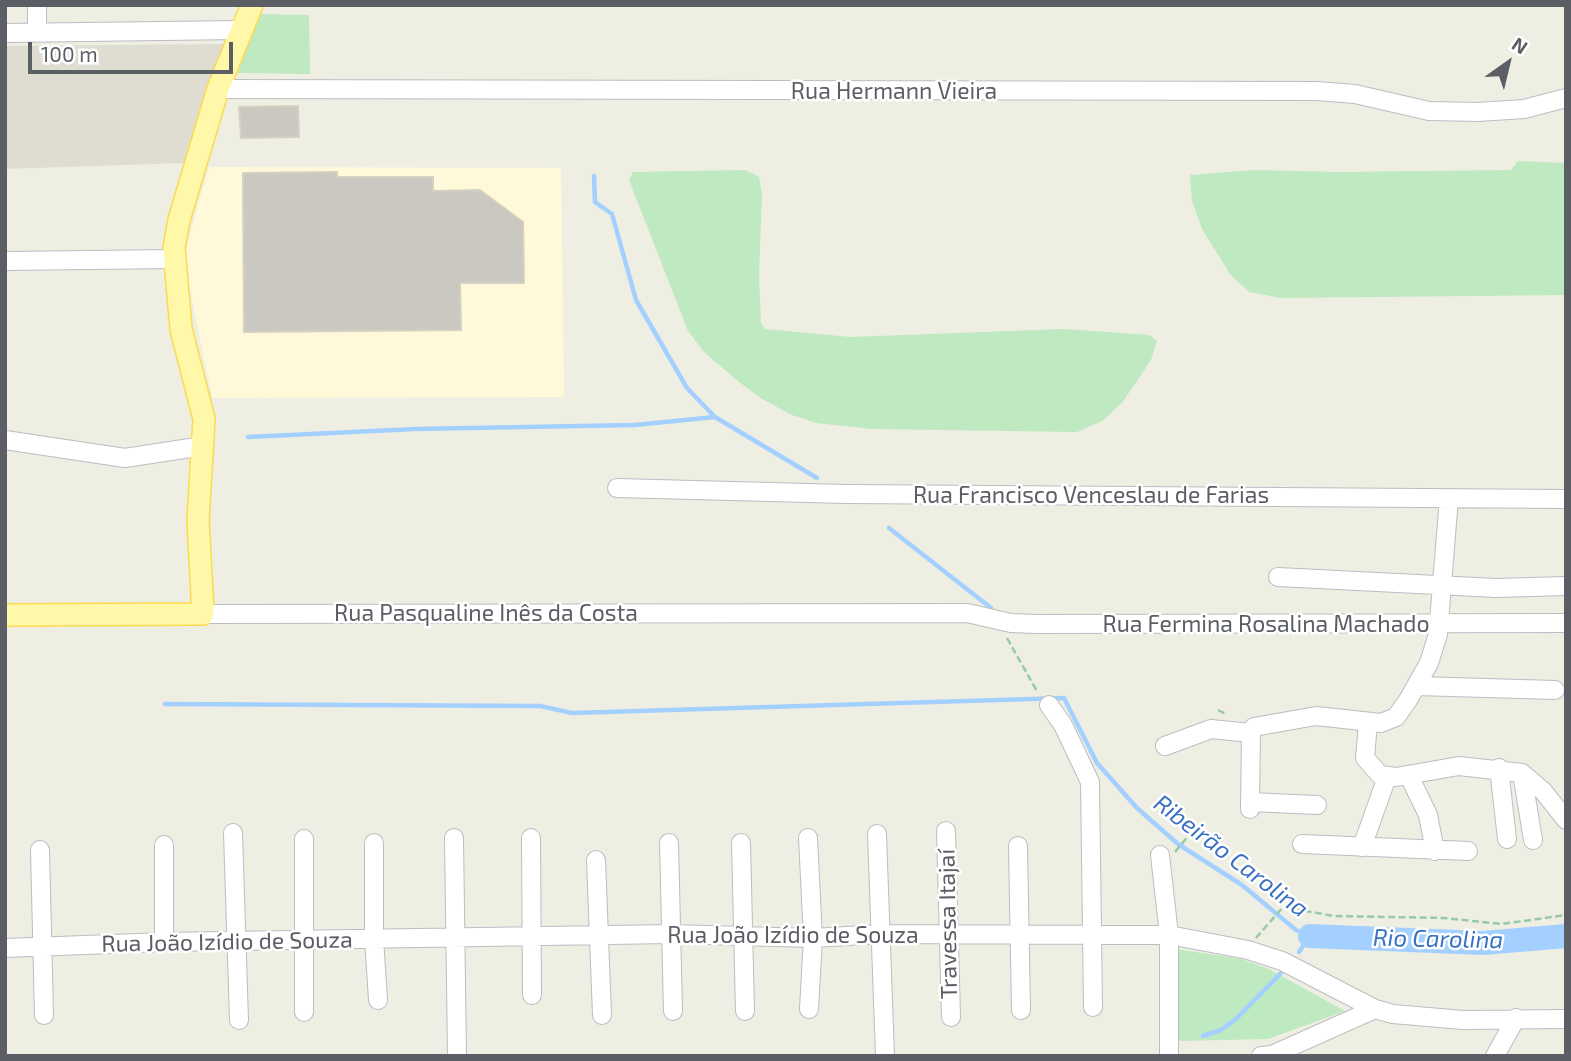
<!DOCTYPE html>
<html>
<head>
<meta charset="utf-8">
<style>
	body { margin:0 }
	#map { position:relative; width:1571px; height:1061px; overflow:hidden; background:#efeee3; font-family:"Exo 2",sans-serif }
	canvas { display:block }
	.frame { position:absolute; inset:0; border:7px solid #5b5f65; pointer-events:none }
	.north { position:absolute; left:1473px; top:28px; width:70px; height:70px; -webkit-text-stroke:5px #fff; paint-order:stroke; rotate:34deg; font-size:19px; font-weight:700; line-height:28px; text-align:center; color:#5b5f65 }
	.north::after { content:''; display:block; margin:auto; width:24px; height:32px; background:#5b5f65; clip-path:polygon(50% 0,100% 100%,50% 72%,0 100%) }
	.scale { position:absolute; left:28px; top:42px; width:205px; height:32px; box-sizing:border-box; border:4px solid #5b5f65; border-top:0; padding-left:9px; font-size:21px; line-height:24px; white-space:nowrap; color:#5b5f65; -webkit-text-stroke:5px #fff; paint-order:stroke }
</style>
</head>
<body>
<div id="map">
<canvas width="1571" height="1061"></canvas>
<div class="frame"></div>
<div class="north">N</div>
<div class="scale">100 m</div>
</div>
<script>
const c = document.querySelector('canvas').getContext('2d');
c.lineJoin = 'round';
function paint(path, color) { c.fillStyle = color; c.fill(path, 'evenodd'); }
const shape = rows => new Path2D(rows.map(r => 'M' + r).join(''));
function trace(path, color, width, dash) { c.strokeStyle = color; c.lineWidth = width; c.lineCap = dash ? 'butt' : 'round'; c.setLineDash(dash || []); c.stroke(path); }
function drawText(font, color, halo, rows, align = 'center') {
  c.font = font + ' "Exo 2",sans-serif'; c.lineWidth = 5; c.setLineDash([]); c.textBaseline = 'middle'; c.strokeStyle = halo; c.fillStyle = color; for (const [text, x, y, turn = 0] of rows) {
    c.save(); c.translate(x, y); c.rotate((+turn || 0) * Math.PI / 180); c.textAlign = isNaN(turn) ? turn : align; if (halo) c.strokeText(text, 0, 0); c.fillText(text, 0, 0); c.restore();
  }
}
paint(shape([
	[209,167,561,168,564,397,212,398,187,274,186,248]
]), '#fff9d9');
paint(shape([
	[227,44,184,163,5,169,5,46]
]), '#dfddd2');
paint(shape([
	[258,14,309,15,310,74,238,73],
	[1518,161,1566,163,1566,295,1281,298,1249,292,1230,274,1202,229,1192,201,1190,175,1254,170,1340,172,1511,170],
	[745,170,759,177,762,194,759,274,761,323,765,329,850,337,1064,329,1149,335,1157,341,1151,360,1122,403,1102,421,1077,432,872,429,816,423,792,415,760,398,738,381,704,352,688,331,629,180,633,172],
	[1176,949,1241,959,1269,969,1345,1011,1268,1039,1178,1041]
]), '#bee9c1');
trace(shape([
	[594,176,595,202,612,214,636,300,687,388,715,417,817,478],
	[248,437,415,429,635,425,715,417],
	[889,528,991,608],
	[165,704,540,706,572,713,1064,698,1097,763,1137,808,1178,844,1242,885,1296,930,1310,936,1299,952],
	[1203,1036,1221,1030,1237,1018,1281,973]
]), '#a4d0ff', 4.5);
trace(shape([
	[1310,936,1483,943,1566,936]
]), '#a4d0ff', 24);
const building = shape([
	[298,106,299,137,241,138,239,107,298,106],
	[337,172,337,177,433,177,433,191,480,190,523,222,524,283,460,283,461,330,244,332,243,173,337,172]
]);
paint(building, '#cac8c0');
trace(building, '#d5d0c1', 2);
const minor = shape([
	[37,5,37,33],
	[5,33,240,30],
	[218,89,1317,91,1355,94,1429,111,1478,112,1524,109,1566,98],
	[5,261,174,259],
	[5,440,125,458,203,446],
	[617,488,847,494,1566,499],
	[1278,577,1496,588,1566,586],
	[203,614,967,613,1011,623,1036,624,1566,623],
	[1417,686,1555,690],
	[1049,705,1063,725,1090,782,1093,1007],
	[1368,723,1365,758,1380,775,1396,777,1459,766,1522,773,1543,791,1566,820],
	[1165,746,1211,729,1251,733],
	[1499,768,1507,839],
	[1522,773,1533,840],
	[1409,776,1428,815,1435,851],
	[1250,802,1317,805],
	[1250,809,1251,733,1254,727,1316,716,1381,723,1396,717,1408,700,1429,663,1438,634,1449,498],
	[946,831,951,1017],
	[233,833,239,1020],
	[877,834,885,1056],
	[454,838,457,1056],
	[531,838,532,995],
	[808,838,813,938,809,1009],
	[304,839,304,1012],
	[374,843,374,938,378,1000],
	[669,843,673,1011],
	[741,843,745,1011],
	[1302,844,1468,851],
	[1018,846,1021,1010],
	[1362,847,1387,777],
	[40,850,44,1015],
	[1160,855,1169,935,1169,1056],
	[596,860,602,1015],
	[164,942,164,845],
	[5,948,164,942,671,934,813,938,881,934,1169,935,1248,950,1282,961,1375,1009,1393,1014,1463,1020,1566,1019],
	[1261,1056,1272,1055,1375,1009],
	[1495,1056,1516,1018]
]);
const major = shape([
	[5,615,203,614,198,520,204,419,181,329,174,248,179,220,218,89,252,5]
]);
trace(minor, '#bbbdc3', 20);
trace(major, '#fcda50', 24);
trace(shape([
	[1007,638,1038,693],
	[1218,710,1226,714],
	[1175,852,1190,834],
	[1256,938,1283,907,1334,916,1444,918,1502,924,1566,915]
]), '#96caa9', 2.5, [7, 3.5]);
trace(minor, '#fff', 18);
trace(major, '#fff8a9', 21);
drawText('23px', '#5b5f65', '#fff', [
	["Rua Hermann Vieira",894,91],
	["Rua Francisco Venceslau de Farias",1091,495],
	["Rua Pasqualine Inês da Costa",486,613],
	["Rua Fermina Rosalina Machado",1266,624],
	["Travessa Itajaí",948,924,-91],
	["Rua João Izídio de Souza",793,935],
	["Rua João Izídio de Souza",227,942,-1]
]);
drawText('italic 24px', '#3a72c3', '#fff', [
	["Ribeirão Carolina",1231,856,37],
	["Rio Carolina",1438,939,1]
]);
</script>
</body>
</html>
